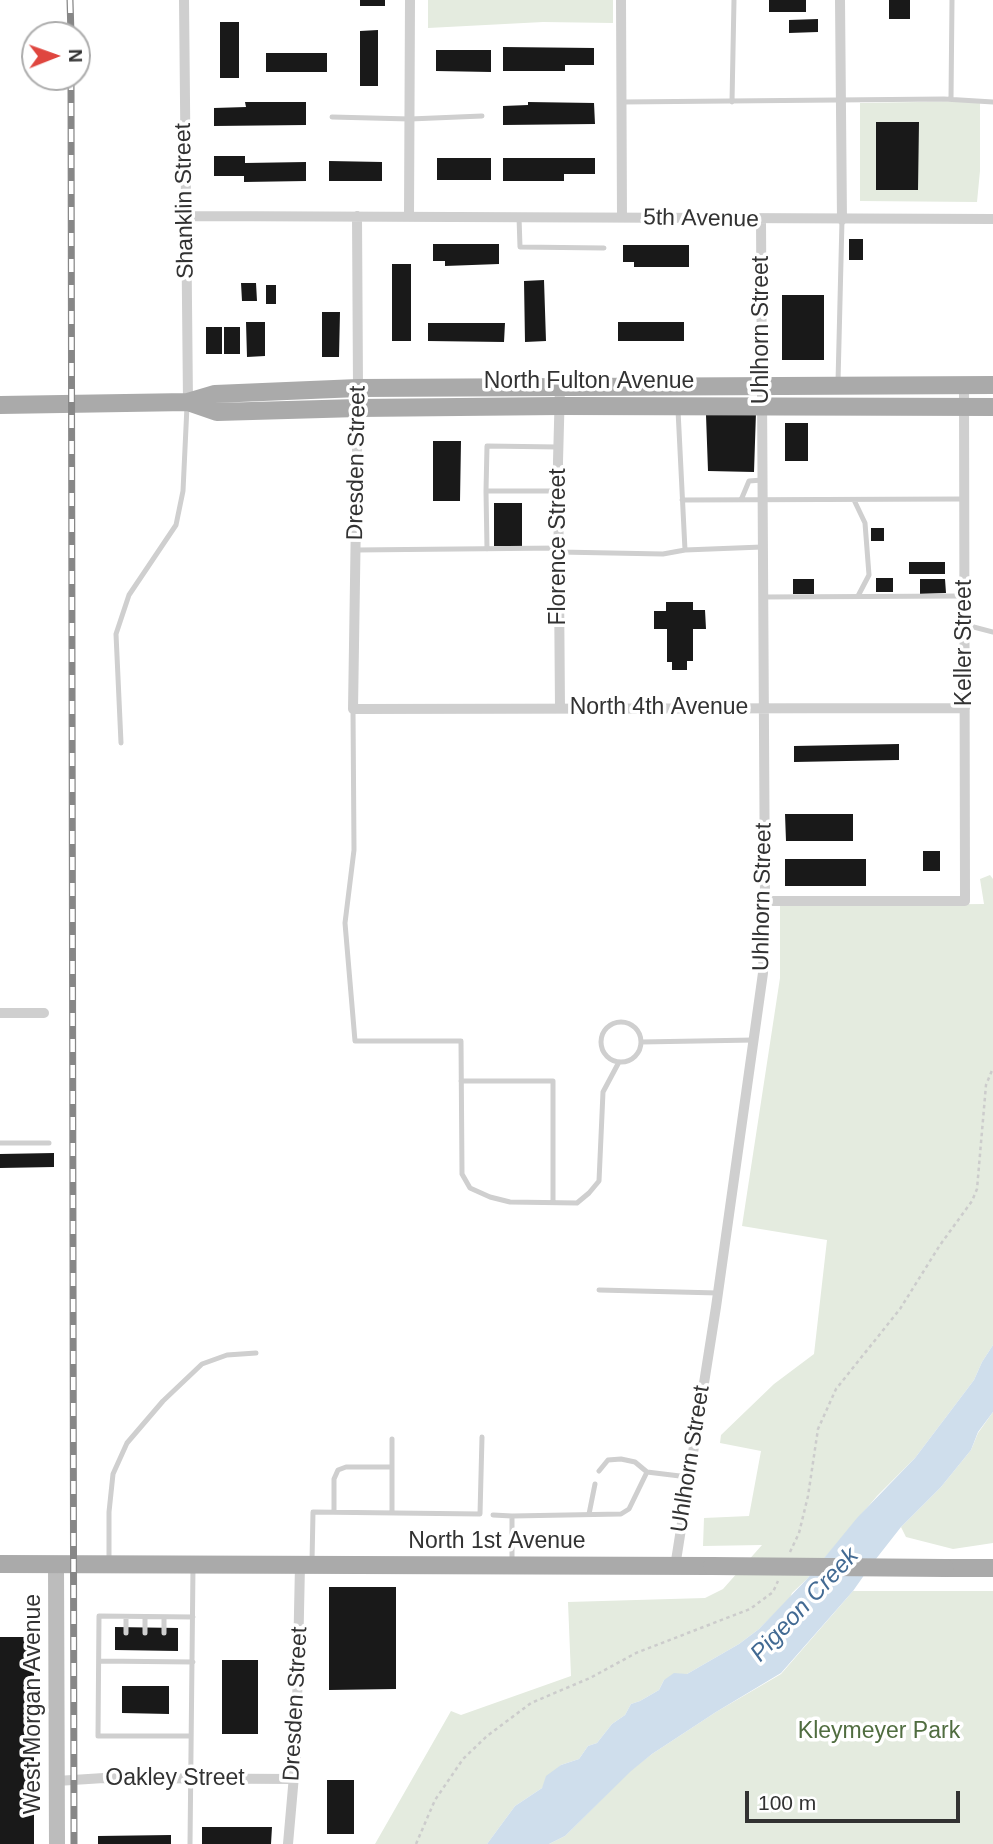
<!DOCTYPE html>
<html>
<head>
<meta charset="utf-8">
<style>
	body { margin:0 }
	#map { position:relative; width:993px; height:1844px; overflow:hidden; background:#fff; font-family:Arial,sans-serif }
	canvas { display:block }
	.north { position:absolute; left:21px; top:21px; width:70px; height:70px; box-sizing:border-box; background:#fff; border:2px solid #adadad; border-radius:50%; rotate:89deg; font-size:19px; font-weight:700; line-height:28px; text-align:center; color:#323232 }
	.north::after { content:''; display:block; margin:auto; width:24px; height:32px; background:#df463f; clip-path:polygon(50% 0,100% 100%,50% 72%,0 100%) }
	.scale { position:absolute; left:745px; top:1791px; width:215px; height:32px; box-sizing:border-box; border:4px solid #323232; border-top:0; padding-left:9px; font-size:21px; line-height:24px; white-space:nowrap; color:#323232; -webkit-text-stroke:5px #fff; paint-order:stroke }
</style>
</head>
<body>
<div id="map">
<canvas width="993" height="1844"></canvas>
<div class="north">N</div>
<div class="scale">100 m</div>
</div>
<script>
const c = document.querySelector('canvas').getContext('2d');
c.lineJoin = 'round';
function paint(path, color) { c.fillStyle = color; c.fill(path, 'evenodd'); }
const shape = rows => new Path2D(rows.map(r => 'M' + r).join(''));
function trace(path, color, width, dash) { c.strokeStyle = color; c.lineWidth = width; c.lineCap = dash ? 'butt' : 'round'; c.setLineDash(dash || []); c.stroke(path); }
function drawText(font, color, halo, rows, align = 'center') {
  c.font = font + ' Arial,sans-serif'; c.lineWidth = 7; c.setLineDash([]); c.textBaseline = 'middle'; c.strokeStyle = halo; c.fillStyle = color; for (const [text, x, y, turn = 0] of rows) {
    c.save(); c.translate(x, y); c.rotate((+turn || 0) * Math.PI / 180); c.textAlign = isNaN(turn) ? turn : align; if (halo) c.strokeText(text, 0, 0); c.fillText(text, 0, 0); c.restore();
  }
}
paint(shape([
	[428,0,613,0,613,23,543,22,428,28],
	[980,101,980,171,977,202,860,201,860,103],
	[990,875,993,879,993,1345,982,1362,974,1380,915,1458,877,1496,807,1579,792,1593,790,1598,759,1629,739,1644,687,1674,664,1680,659,1690,640,1701,631,1704,625,1715,612,1724,597,1743,588,1746,579,1759,561,1765,542,1788,515,1806,487,1844,375,1844,451,1711,461,1715,571,1676,568,1602,705,1598,723,1589,762,1545,703,1546,704,1518,749,1516,761,1451,720,1443,721,1435,774,1384,814,1354,827,1240,742,1226,780,978,780,906,984,904,980,879],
	[993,1412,993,1543,953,1549,906,1537,901,1527,941,1487,971,1450,978,1433],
	[853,1591,993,1591,993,1844,549,1844,565,1836,631,1770,652,1754,716,1712,781,1674]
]), '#e4ebdf');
paint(shape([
	[993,1345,993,1412,978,1432,971,1450,941,1487,901,1527,872,1564,853,1591,781,1673,716,1712,652,1754,631,1771,565,1836,549,1844,487,1844,515,1806,542,1788,546,1776,561,1765,579,1759,588,1746,597,1743,612,1724,625,1715,631,1704,640,1701,659,1690,664,1680,674,1673,687,1674,739,1644,759,1629,807,1579,857,1518,915,1458,974,1380,982,1362]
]), '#cfdeec');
paint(shape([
	[360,0,385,0,385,6,360,6],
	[769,0,806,0,806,12,769,12],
	[889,0,910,0,910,19,889,19],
	[818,19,818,32,789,33,789,20],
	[220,22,239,22,239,78,220,78],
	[378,30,378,86,360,86,360,31],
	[503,47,594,48,594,65,565,65,565,71,503,71],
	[436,50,491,50,491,72,436,71],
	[266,53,327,53,327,72,266,72],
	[245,102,306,102,306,125,214,126,214,108,246,107],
	[528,102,594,103,595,124,503,125,503,106,528,105],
	[876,122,919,122,918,190,876,190],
	[214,156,245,156,245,163,306,162,306,181,244,182,244,176,214,176],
	[437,158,491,158,491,180,437,180],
	[503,158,595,158,595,174,564,174,564,181,503,181],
	[329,161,382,162,382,181,329,181],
	[849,239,863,239,863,260,849,260],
	[433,244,499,244,499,264,445,266,445,261,433,261],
	[623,245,689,245,689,267,634,267,634,262,623,262],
	[392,264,411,264,411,341,392,341],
	[544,280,546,341,525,342,524,281],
	[241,283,256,283,257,301,242,301],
	[266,285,276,285,276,304,266,304],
	[782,295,824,295,824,360,782,360],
	[322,312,340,312,339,357,322,357],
	[246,322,265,322,265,356,247,357],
	[618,322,684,322,684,341,618,341],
	[428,323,505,323,504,342,428,341],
	[206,327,222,327,222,354,206,354],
	[224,327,240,327,240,354,224,354],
	[756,412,754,472,708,471,706,415],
	[785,423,808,423,808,461,785,461],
	[433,441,461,441,460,501,433,501],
	[494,503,522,503,522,546,494,546],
	[871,528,884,528,884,541,871,541],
	[909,562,945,562,945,574,909,574],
	[876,578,893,578,893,592,876,592],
	[793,579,814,579,814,594,793,594],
	[920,579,945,579,946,593,920,594],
	[666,602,693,602,693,610,705,610,706,629,693,629,693,661,687,661,687,670,672,670,672,662,667,662,667,629,654,629,654,611,666,611],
	[899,744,899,760,794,762,794,746],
	[785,814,853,814,853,841,786,841],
	[923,851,940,851,940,871,923,871],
	[785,859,866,859,866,886,785,886],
	[54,1153,54,1167,0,1168,0,1154],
	[329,1587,396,1587,396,1689,329,1690],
	[115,1627,178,1628,178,1651,115,1650],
	[0,1637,34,1637,34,1844,0,1844],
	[222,1660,258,1660,258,1734,222,1734],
	[122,1686,169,1686,169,1714,122,1713],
	[327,1780,354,1780,354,1834,327,1834],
	[202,1827,272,1827,271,1844,202,1844],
	[171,1835,171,1844,98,1844,98,1836]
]), '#191919');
trace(shape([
	[790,1552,799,1533,808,1496,818,1429,836,1389,900,1309,940,1245,972,1201,977,1189,986,1085,993,1068],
	[416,1844,435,1800,463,1759,487,1736,531,1703,590,1678,636,1653,750,1609,773,1592,778,1581]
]), '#ccc', 2.5, [3.5, 3.5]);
trace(shape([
	[951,99,952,0],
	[622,102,944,99,993,102],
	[732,102,734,0],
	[332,117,410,119,482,116],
	[519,217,520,247,604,248],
	[838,382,842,220],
	[678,410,685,550],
	[486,491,487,549],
	[558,491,486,491,487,446,558,447],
	[682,500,964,499],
	[741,500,749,481,762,480],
	[854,500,865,523,869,575,858,596],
	[356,550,559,548],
	[559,552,663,554,685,550,762,547],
	[763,597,965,596],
	[966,625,993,632],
	[353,709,354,850,345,923,355,1041,461,1041,462,1174,470,1188,490,1197,510,1202,577,1203,589,1193,599,1181,603,1092,619,1062],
	[121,743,116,634,129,595,176,525,183,491,187,406],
	'601 1042a20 20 0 1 1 40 0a20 20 0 1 1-40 0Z',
	[641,1042,754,1040],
	[461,1081,553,1081,553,1202],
	[0,1143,49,1143],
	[599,1290,718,1293],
	[392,1467,392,1439],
	[599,1471,608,1460,621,1459,635,1462,647,1472],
	[334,1512,334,1479,338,1470,346,1467,392,1467,392,1513],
	[589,1514,595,1484],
	[493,1515,512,1516],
	[109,1561,109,1512,113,1474,127,1443,163,1401,202,1364,227,1355,256,1353],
	[312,1562,313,1512,480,1514,482,1437],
	[512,1563,512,1516,621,1514,629,1509,647,1472,688,1477],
	[126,1617,126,1633],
	[164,1617,164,1633],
	[145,1633,145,1617],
	[99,1661,193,1662],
	[191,1736,98,1736,99,1616,193,1617],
	[190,1844,193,1567]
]), '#cfcfcf', 5);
trace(shape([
	[184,0,188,402],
	[621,0,622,217],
	[840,0,842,220],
	[185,216,993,219],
	[357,216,358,388,353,709,965,708],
	[409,216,410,0],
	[560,708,558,461,560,387],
	[765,901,965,901,964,385],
	[0,1013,44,1013],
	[675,1567,716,1307,763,973,765,901,761,220],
	[57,1781,104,1778,293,1779],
	[288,1844,296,1753,300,1565]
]), '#cfcfcf', 10);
trace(shape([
	[56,1564,57,1844]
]), '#bcbcbc', 16);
trace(shape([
	[188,402,217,412,358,408,560,406,993,407],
	[0,405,188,402,215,394,358,388,993,385],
	[0,1564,712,1566],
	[945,1568,993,1568]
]), '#aaa', 18);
const rail = shape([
	[70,0,71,35],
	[71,77,74,1844]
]);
trace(rail, '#878787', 7);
trace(rail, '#fff', 4.5, [13]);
trace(shape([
	[712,1566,945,1568]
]), '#aaa', 18);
drawText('23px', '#323232', '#fff', [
	["Shanklin Street",185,201,-91],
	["5th Avenue",701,219,1],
	["Uhlhorn Street",762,330,-90],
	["North Fulton Avenue",589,382],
	["Dresden Street",357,463,-89],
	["Florence Street",559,547,-90],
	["Keller Street",965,643,-90],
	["North 4th Avenue",659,708],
	["Uhlhorn Street",763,897,-89],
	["Uhlhorn Street",691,1459,-81],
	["North 1st Avenue",497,1542],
	["West Morgan Avenue",34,1704,-90],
	["Dresden Street",296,1704,-87],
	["Oakley Street",175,1779]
]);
drawText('23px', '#506d40', '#fff', [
	["Kleymeyer Park",879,1732]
]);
drawText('italic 24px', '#426a93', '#fff', [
	["Pigeon Creek",805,1605,-47]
]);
</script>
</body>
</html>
